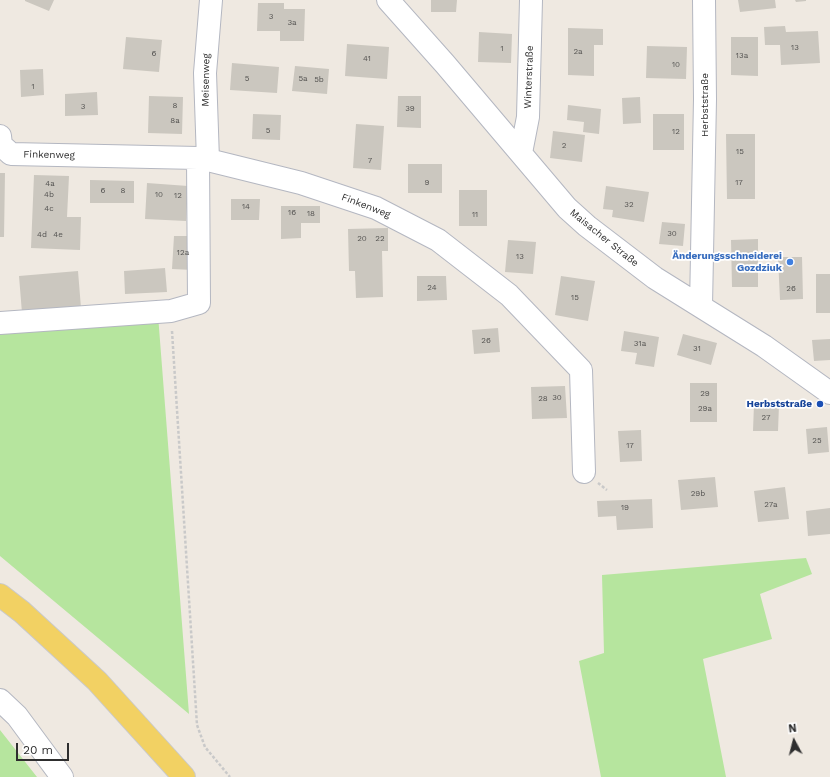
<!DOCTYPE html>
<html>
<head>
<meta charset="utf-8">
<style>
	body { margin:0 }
	#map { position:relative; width:830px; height:777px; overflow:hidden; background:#efe9e1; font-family:"Work Sans",sans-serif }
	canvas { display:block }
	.north { position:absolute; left:774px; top:721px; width:40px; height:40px; -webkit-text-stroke:3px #fff; paint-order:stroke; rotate:353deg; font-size:11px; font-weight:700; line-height:16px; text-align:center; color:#2e2e2e }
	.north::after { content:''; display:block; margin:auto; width:14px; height:18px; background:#2e2e2e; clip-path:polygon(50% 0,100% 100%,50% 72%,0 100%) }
	.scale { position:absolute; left:16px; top:743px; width:53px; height:18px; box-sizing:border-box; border:2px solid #2e2e2e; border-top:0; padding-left:5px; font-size:12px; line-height:14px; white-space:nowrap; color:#2e2e2e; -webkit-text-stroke:3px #fff; paint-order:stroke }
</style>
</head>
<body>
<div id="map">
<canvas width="830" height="777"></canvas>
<div class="north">N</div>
<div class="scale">20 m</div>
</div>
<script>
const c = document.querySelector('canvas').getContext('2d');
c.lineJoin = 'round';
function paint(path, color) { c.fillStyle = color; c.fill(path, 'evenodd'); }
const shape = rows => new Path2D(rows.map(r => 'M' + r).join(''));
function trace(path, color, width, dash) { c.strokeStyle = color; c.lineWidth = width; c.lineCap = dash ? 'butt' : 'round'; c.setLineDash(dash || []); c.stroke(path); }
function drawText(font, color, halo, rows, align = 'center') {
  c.font = font + ' "Work Sans",sans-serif'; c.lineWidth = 3.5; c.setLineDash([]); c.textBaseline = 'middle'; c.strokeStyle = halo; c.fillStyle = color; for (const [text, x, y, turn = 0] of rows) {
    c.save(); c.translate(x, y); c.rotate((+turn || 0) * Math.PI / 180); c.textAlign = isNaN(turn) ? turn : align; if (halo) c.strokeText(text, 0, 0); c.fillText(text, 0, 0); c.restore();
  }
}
paint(shape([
	[158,315,189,714,0,556,0,328],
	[806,558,812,574,760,594,772,639,703,659,726,777,601,777,579,661,604,653,602,575],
	[0,730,37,777,0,777]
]), '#b6e59e');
paint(shape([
	[25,0,54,0,49,11,25,1],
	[431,0,457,0,456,12,431,12],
	[738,0,775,0,776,8,740,12],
	[795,0,806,0,806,1,796,2],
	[258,3,284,3,284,9,305,9,304,41,280,41,280,31,257,31],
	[785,26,786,32,818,31,820,63,781,65,780,45,765,45,764,27],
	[568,28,603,29,603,45,594,45,594,76,568,75],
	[479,32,512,34,511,63,478,62],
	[126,37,162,40,159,72,123,69],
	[731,37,758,37,758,76,731,75],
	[347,44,389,47,387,79,345,76],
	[647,46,687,47,686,79,646,78],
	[232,63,279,67,277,93,230,90],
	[295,66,329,69,327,94,292,91],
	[43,69,44,95,21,97,20,70],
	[97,92,98,115,65,116,65,94],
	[149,96,183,97,182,134,148,133],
	[398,96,421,96,421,128,397,127],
	[640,97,641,123,623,124,622,98],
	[568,105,601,109,599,134,583,132,584,122,567,120],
	[253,114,281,115,280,140,252,139],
	[653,114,684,114,684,150,653,150],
	[356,124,384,126,381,170,353,168],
	[553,131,585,135,582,162,550,158],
	[726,134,755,134,755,199,727,199],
	[408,164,442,164,442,193,408,193],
	[0,173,5,173,4,237,0,237],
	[34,175,69,176,67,217,81,217,80,250,31,248],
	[90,180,134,181,134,203,90,203],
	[147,183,188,186,186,221,145,219],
	[606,186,649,192,644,222,612,217,613,210,603,209],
	[459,190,487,190,487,226,459,226],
	[231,199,260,199,259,220,231,220],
	[281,206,320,206,320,223,301,223,301,238,281,239],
	[662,222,685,224,683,246,659,244],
	[388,228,388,251,382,251,383,297,356,298,355,271,349,271,348,229],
	[174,236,194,236,193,270,172,269],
	[758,239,758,287,732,287,731,240],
	[508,240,536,242,533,274,505,272],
	[778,257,802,257,803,299,780,300],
	[165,268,167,292,125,294,124,271],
	[78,271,81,308,22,313,19,276],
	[816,274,830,274,830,313,816,313],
	[417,276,446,276,447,300,417,301],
	[561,276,595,281,588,321,555,315],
	[498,328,500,352,474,354,472,330],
	[624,331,659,337,654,367,635,364,637,353,621,351],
	[683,334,717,343,711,365,677,355],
	[830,339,830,360,814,361,812,340],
	[690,383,717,383,717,422,690,422],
	[565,386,567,418,532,419,531,387],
	[754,404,779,405,778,431,753,431],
	[827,427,829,452,808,454,806,429],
	[641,430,642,461,620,462,618,431],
	[715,477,718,507,681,510,678,480],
	[785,487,789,519,758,522,754,491],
	[652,499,653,528,617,530,616,516,598,517,597,501],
	[830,508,830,534,808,536,806,511]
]), '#cbc7bf');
const minor = shape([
	[388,0,445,64,567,208,587,226,655,278,764,346,830,393],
	[0,136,1,145,11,154,198,158,208,160,301,183,376,208,438,240,509,295,581,370,584,472],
	[521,153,528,117,531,0],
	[208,160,205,73,211,0],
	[701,306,705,99,704,0],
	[0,323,171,311,199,303,198,158],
	[0,700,17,716,62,777]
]);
const major = shape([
	[0,595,22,612,97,681,184,777]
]);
trace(minor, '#b4b7c1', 24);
trace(major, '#c9c9c9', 24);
trace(shape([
	[172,331,197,725,205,747,230,777],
	[598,483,607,490]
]), '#c9c9c9', 2.5, [3, 2]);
trace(minor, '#fff', 22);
trace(major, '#f2d163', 22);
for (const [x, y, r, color] of [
	[790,262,4,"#3f7fe0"],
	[820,404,4,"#1a4fb4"]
]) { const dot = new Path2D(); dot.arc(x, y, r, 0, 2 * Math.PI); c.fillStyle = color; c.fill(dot); trace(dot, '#fff', 1.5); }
drawText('8px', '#555452', null, [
	["3",271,17],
	["3a",292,23],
	["13",795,48],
	["1",502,49],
	["2a",578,52],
	["6",154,54],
	["13a",742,56],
	["41",367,59],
	["10",676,65],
	["5",247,79],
	["5a",303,79],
	["5b",319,80],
	["1",33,87],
	["8",175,106],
	["3",83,107],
	["39",410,109],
	["8a",175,121],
	["5",268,131],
	["12",676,132],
	["2",564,146],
	["15",740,152],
	["7",370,161],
	["9",427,183],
	["17",739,183],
	["4a",50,184],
	["6",103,191],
	["8",123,191],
	["4b",49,195],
	["10",159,195],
	["12",178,196],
	["32",629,205],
	["14",246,207],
	["4c",49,209],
	["16",292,213],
	["18",311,214],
	["11",475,215],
	["30",672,234],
	["4d",42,235],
	["4e",58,235],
	["20",362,239],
	["22",380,239],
	["12a",183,253],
	["13",520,257],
	["24",432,288],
	["26",791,289],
	["15",575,298],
	["26",486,341],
	["31a",640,344],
	["31",697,349],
	["29",705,394],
	["30",557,398],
	["28",543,399],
	["29a",705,409],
	["27",766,418],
	["25",817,441],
	["17",630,446],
	["29b",698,494],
	["27a",771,505],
	["19",625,508]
]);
drawText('10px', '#2e2e2e', '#fff', [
	["Winterstraße",529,77,-88],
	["Meisenweg",206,80,-89],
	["Herbststraße",705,105,-90],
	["Finkenweg",49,155,1],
	["Finkenweg",366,206,21],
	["Maisacher Straße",604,238,39]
]);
drawText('bold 10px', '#366cbe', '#fff', [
	["Änderungsschneiderei",782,256],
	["Gozdziuk",782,268]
], 'right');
drawText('bold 10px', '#164399', '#fff', [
	["Herbststraße",812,404]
], 'right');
</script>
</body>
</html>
